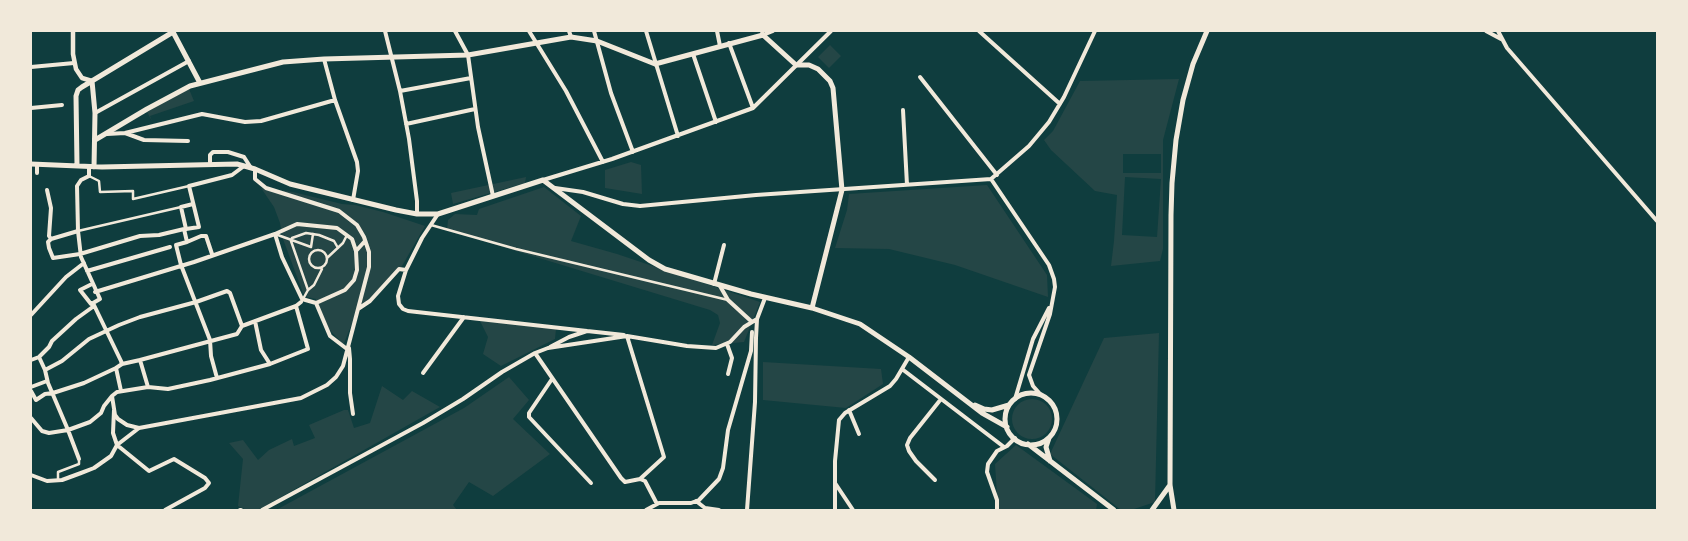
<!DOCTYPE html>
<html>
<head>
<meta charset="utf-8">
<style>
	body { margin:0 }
	#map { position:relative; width:1688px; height:541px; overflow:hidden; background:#0f3d3e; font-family:Roboto,sans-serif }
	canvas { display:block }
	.frame { position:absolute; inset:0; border:32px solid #f1e9da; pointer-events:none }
</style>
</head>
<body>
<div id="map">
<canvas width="1688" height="541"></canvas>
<div class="frame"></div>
</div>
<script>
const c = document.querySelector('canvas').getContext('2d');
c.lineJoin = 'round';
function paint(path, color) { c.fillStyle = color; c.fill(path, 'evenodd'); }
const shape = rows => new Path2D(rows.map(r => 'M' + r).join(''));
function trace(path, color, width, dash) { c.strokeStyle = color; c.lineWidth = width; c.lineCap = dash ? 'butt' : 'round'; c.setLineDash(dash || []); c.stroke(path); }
paint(shape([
	[830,45,841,56,829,68,818,57],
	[1179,79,1163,140,1163,249,1160,261,1111,266,1114,241,1117,195,1095,191,1051,150,1044,140,1053,131,1080,81],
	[1123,154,1161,154,1161,173,1123,173],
	[1125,177,1161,179,1157,237,1122,235],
	[189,89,194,101,150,116,152,121,147,112],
	[631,162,641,165,642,194,605,188,605,170],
	[526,177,525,183,453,204,451,193],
	[987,185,1047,275,1048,297,955,265,889,249,835,248,847,210,849,194],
	[544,187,581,216,571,241,617,254,760,302,744,342,712,345,720,323,718,315,710,310,447,230,448,220,455,214,477,215,479,209],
	[261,188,293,192,342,204,355,205,383,212,425,226,402,266,373,299,358,309,344,343,342,343,328,328,317,305,316,299,307,297,303,293,283,239,280,223,274,207],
	[480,321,556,329,555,339,501,366,483,354,488,337],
	[1159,333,1155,502,1131,510,1121,510,1050,454,1104,338],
	[763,362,881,369,883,384,846,408,763,400],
	[509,377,529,400,513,419,550,454,493,496,469,482,453,505,457,510,276,510,464,408],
	[382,386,403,400,412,391,440,407,258,510,246,510,238,506,243,459,229,443,243,440,258,460,269,450,292,439,294,446,315,438,309,425,344,410,348,410,354,428,370,423],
	'1012 419a20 20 0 1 1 40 0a20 20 0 1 1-40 0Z',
	[1016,445,1097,504,1096,510,998,510,995,464]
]), '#244646');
trace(shape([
	[89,176,99,181,100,192,133,191,133,199,189,186],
	[431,225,516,249,728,300],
	[78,231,181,207],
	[275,234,311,247],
	[311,247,313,234],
	'309 259a9 9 0 1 1 18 0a9 9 0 1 1-18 0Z',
	[327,258,343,243,347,235],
	[308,290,314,285,322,269],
	[303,299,308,290,291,241,292,238,306,233,319,235,334,241,338,248],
	[58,480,58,472,79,464,79,459]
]), '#f1e9da', 2.5);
trace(shape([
	[385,31,400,91,409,139,417,201,417,214],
	[455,31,468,55,478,127,493,196],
	[529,31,566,91,603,162],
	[569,31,571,37],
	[594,31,611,93,633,152],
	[646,31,678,136],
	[717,31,720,46],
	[762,31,763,35,773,31],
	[979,31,1060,104],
	[1486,31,1501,39],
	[1498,31,1507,48,1657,221],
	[729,43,753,108],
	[693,54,716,122],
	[324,59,335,100,357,162,358,171,353,200],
	[31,67,74,63],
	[920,77,997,175],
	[400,91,471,78],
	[31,108,62,105],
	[903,110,907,185],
	[95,113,189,61],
	[406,124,475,109],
	[125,133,144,140,188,141],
	[107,134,125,133,202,114,245,122,261,121,335,100],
	[210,163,210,155,213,152,228,152,244,157,251,168],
	[89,166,89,176,81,180,77,186,78,231,81,257,100,299,93,303],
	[37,173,37,165],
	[991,179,1049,265,1054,279,1055,287,1050,314,1029,375,1033,386,1041,395],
	[543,180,612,159,753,108,831,31],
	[555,188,583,192,623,204,640,206,756,195,991,179,1029,146,1049,122,1064,97,1095,31],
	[47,190,51,208,49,236,51,239,48,242,49,248,53,258,80,254,140,236,159,235,184,229,187,242,176,245,181,265,210,340,211,356,217,378],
	[193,204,181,207,186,229,199,227,189,186,232,175,244,166],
	[438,214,422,238,406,270,398,296,399,304,403,309,408,311,587,331],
	[51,239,78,231],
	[187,242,201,236,206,236,212,254],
	[356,251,352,239,337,228,297,224,275,234,282,257,302,299,316,303,345,290,354,280,357,270,356,251,365,241],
	[87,271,170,247],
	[92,284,80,290,91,304,93,303],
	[714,284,724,245],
	[720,286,728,300,752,322],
	[95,292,194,262,275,234],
	[93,303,121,361,122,364,116,368,121,391],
	[316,303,330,336,347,349],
	[358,309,370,301,399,269,406,270],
	[31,315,66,277,84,263],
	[255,321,261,350,270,364],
	[242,326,296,306,301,302],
	[627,336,664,457,640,479],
	[727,344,732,358,728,374],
	[550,347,569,337,587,331,624,335],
	[349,348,350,359,350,393,353,414],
	[535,353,621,478,625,482,640,479,645,481,657,504],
	[39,357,45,370,48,383,68,430,90,422,101,413,104,406,112,396],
	[31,360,39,357,49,347,52,341,76,319,94,306],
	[140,360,237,334,242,326],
	[902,369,1004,447],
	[45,370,62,361,89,339,119,325,140,317,196,302,227,291,230,293,242,326],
	[423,373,464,317],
	[552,379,529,413,529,417,591,483],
	[31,387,47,381],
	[148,387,168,389,210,380,270,364,308,349,296,306],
	[31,391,36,400,45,394,53,393,84,383,116,368],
	[1015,399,1033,339,1049,308],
	[114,410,113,433,117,445,139,428,127,425,118,419,115,415,112,396,117,392,148,387,140,360,122,364],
	[849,410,859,434],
	[31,418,42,431,49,433,68,430,79,459],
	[139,428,301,398,327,385,336,377,343,366,369,267,369,252,364,237,357,225,339,211,266,188,255,179,255,169],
	[31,475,47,481,62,480,81,473,94,468,111,456,117,445,149,471,174,459,205,478,209,483,205,488,165,510],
	[935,480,916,461,909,451,907,445,910,438,941,399],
	[835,483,853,510],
	[696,501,705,508,719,510],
	[240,510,241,510],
	[262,510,423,423,463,399,502,372,535,353,548,348,627,336,687,346,716,348,730,342,744,327,757,319],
	[646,510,659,503,691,503,699,500,719,479,723,468,728,430,751,351,752,332],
	[747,510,755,402,756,338,757,319,765,298],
	[835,510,835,461,839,420,845,413,890,386,896,379,909,357],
	[997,510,997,500,987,472,988,464,997,451,1007,446,1015,438]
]), '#f1e9da', 4);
trace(shape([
	[73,31,73,54,76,69,82,78,92,81]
]), '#f1e9da', 4.5);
trace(shape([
	[92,81,95,113,94,167],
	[95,140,147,109,190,86,283,62,324,59,468,55,571,37,597,41,655,64,763,35,796,65,809,65,818,69,830,81,833,88,842,190,812,308],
	[31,164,102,167,237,164,255,169,290,184,396,210,417,214,438,214,543,180,649,260,665,269,751,294,812,308,860,324,909,357,982,413,1007,427],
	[77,165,76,96,78,90,82,87,173,32,200,83],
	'1005 419a26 26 0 1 1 52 0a26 26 0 1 1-52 0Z',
	[975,405,984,409,992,410,1009,405],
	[1049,438,1046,447,1050,461],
	[1028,444,1114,510],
	[1152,510,1170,485],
	[1174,510,1170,485,1171,215,1172,183,1176,140,1183,100,1193,64,1207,31]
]), '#f1e9da', 5);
</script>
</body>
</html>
